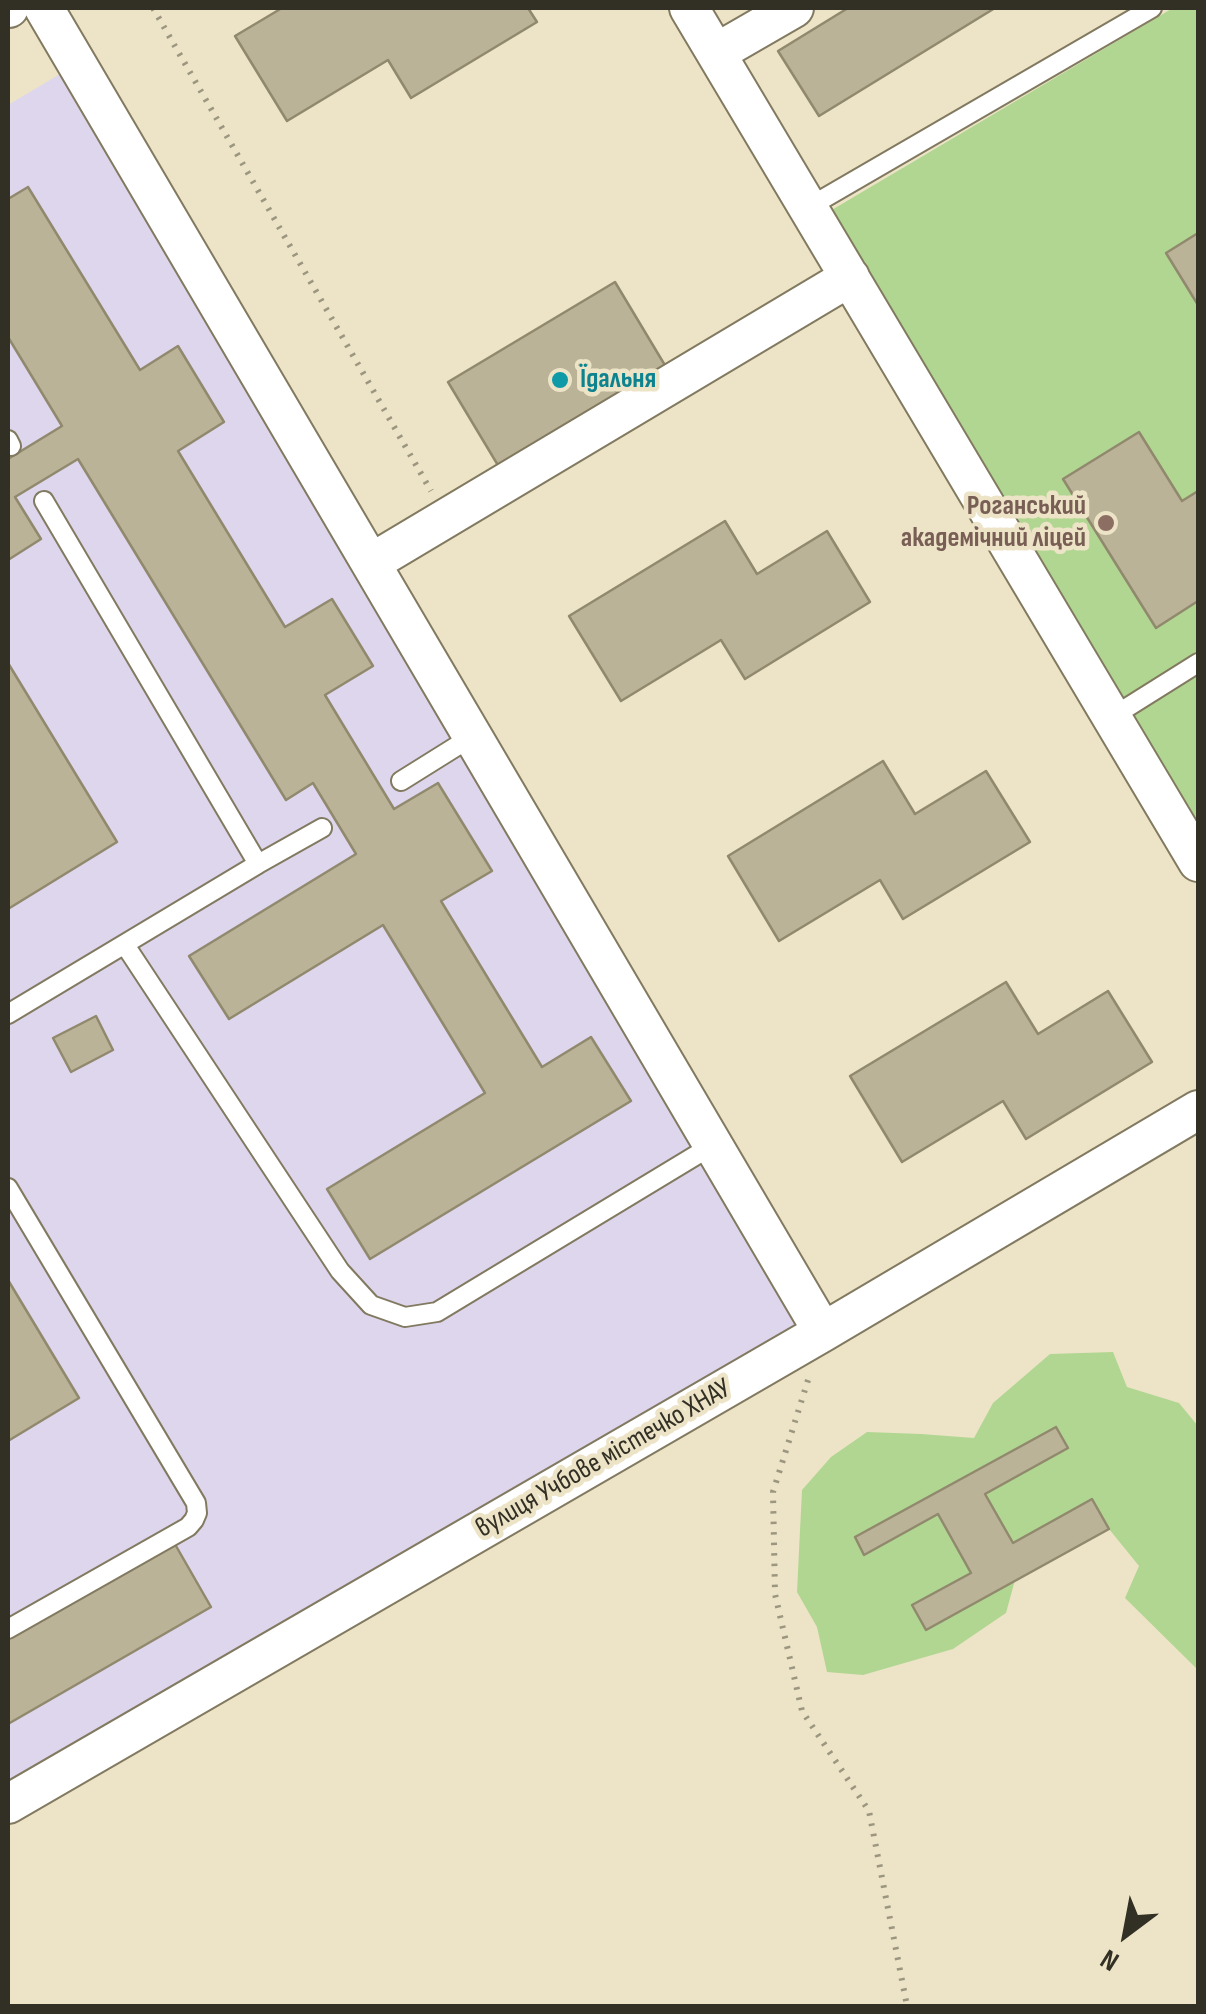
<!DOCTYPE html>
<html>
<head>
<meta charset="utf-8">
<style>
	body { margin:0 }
	#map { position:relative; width:1206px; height:2014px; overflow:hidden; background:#ede4c7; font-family:"Sofia Sans Condensed",sans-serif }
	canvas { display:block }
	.frame { position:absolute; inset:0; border:10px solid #322f24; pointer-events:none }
	.north { position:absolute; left:1076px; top:1884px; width:100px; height:100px; -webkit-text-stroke:8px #ede4c7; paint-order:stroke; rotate:212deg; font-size:28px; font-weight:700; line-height:40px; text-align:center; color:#322f24 }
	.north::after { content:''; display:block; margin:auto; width:35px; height:45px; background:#322f24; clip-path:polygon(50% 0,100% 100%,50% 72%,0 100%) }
</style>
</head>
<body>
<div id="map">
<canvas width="1206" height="2014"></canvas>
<div class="frame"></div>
<div class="north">N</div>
</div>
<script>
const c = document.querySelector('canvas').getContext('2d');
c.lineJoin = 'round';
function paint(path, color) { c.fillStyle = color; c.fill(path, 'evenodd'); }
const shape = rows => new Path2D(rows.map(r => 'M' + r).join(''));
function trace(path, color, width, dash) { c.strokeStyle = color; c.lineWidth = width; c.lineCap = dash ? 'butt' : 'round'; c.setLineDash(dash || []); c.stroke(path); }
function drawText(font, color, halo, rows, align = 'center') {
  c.font = font + ' "Sofia Sans Condensed",sans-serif'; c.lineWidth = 9; c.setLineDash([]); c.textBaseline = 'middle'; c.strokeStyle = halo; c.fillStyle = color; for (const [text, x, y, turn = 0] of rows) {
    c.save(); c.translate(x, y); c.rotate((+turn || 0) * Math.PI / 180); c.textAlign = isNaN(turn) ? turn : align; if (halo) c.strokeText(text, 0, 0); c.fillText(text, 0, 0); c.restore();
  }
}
paint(shape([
	[77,64,823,1332,8,1805,8,105]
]), '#ddd6ec');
paint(shape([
	[1173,8,1198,8,1198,835,830,211],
	[1113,1352,1127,1387,1179,1403,1198,1426,1198,1670,1125,1598,1139,1566,1109,1529,1092,1500,1013,1543,985,1494,1068,1448,1056,1427,855,1537,865,1554,938,1514,971,1573,913,1605,1015,1580,1006,1613,953,1649,863,1675,827,1672,817,1627,797,1592,802,1490,831,1457,867,1432,921,1434,974,1438,993,1403,1050,1354]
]), '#b1d692');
const building = shape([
	[282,8,528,8,537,22,411,98,388,60,287,121,235,36,282,8],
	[848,8,995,8,819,116,778,51,848,8],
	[28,187,140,370,178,346,224,422,178,451,285,627,332,599,373,666,325,695,394,809,438,783,492,871,441,901,542,1067,591,1037,631,1101,370,1259,327,1189,485,1093,383,925,229,1019,189,956,356,854,313,783,286,800,78,459,15,497,41,539,8,560,8,459,62,426,8,337,8,199,28,187],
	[1198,233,1198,305,1166,253,1198,233],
	[615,282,672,377,505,477,448,382,615,282],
	[1139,432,1182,501,1198,491,1198,601,1156,628,1063,479,1139,432],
	[725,521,757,574,827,531,870,602,745,679,721,640,621,701,569,616,725,521],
	[8,663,117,842,8,909,8,663],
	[883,761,915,814,986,771,1030,842,903,919,880,880,779,941,728,856,883,761],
	[1006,982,1038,1034,1108,991,1152,1062,1026,1139,1003,1101,902,1162,850,1076,1006,982],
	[96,1016,113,1050,71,1072,53,1038,96,1016],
	[8,1280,79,1398,8,1441,8,1280],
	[1056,1427,1068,1448,985,1494,1013,1543,1092,1499,1109,1529,926,1630,912,1605,971,1573,938,1514,864,1555,855,1537,1056,1427],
	[172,1539,211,1607,8,1724,8,1634,172,1539]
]);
paint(building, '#bbb397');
trace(building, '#91896e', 2.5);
const lane = shape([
	[809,207,1152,8],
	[8,440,11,446],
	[1112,717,1198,663],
	[401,781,473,736],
	[258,864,322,828],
	[125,945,340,1271,371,1305,405,1317,437,1312,713,1145],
	[8,1014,258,864,44,501],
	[8,1188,196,1503,197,1513,194,1520,188,1527,8,1629]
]);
const street = shape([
	[8,8,9,8],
	[44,8,823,1332],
	[689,8,1198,862],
	[716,53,794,8],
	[371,563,850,277],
	[8,1804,823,1332,1198,1110]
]);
trace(lane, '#827a60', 22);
trace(street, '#827a60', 42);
trace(shape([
	[153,8,431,491],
	[808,1380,773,1492,775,1594,802,1711,869,1811,907,2006]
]), '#9c9681', 6, [2.5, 8]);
trace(lane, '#fff', 18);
trace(street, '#fff', 38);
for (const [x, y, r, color] of [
	[560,380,10,"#0f9aa8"],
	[1106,523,10,"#8d6e63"]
]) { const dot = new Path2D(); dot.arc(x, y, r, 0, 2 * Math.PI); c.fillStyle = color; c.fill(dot); trace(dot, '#ede4c7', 4); }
drawText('bold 28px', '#0d838f', '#ede4c7', [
	["Їдальня",580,380]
], 'left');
drawText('bold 28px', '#785e54', '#ede4c7', [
	["Роганський",1086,507],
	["академічний ліцей",1086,539]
], 'right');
drawText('28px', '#322f24', '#ede4c7', [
	["вулиця Учбове містечко ХНАУ",604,1459,-30]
]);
</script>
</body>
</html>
